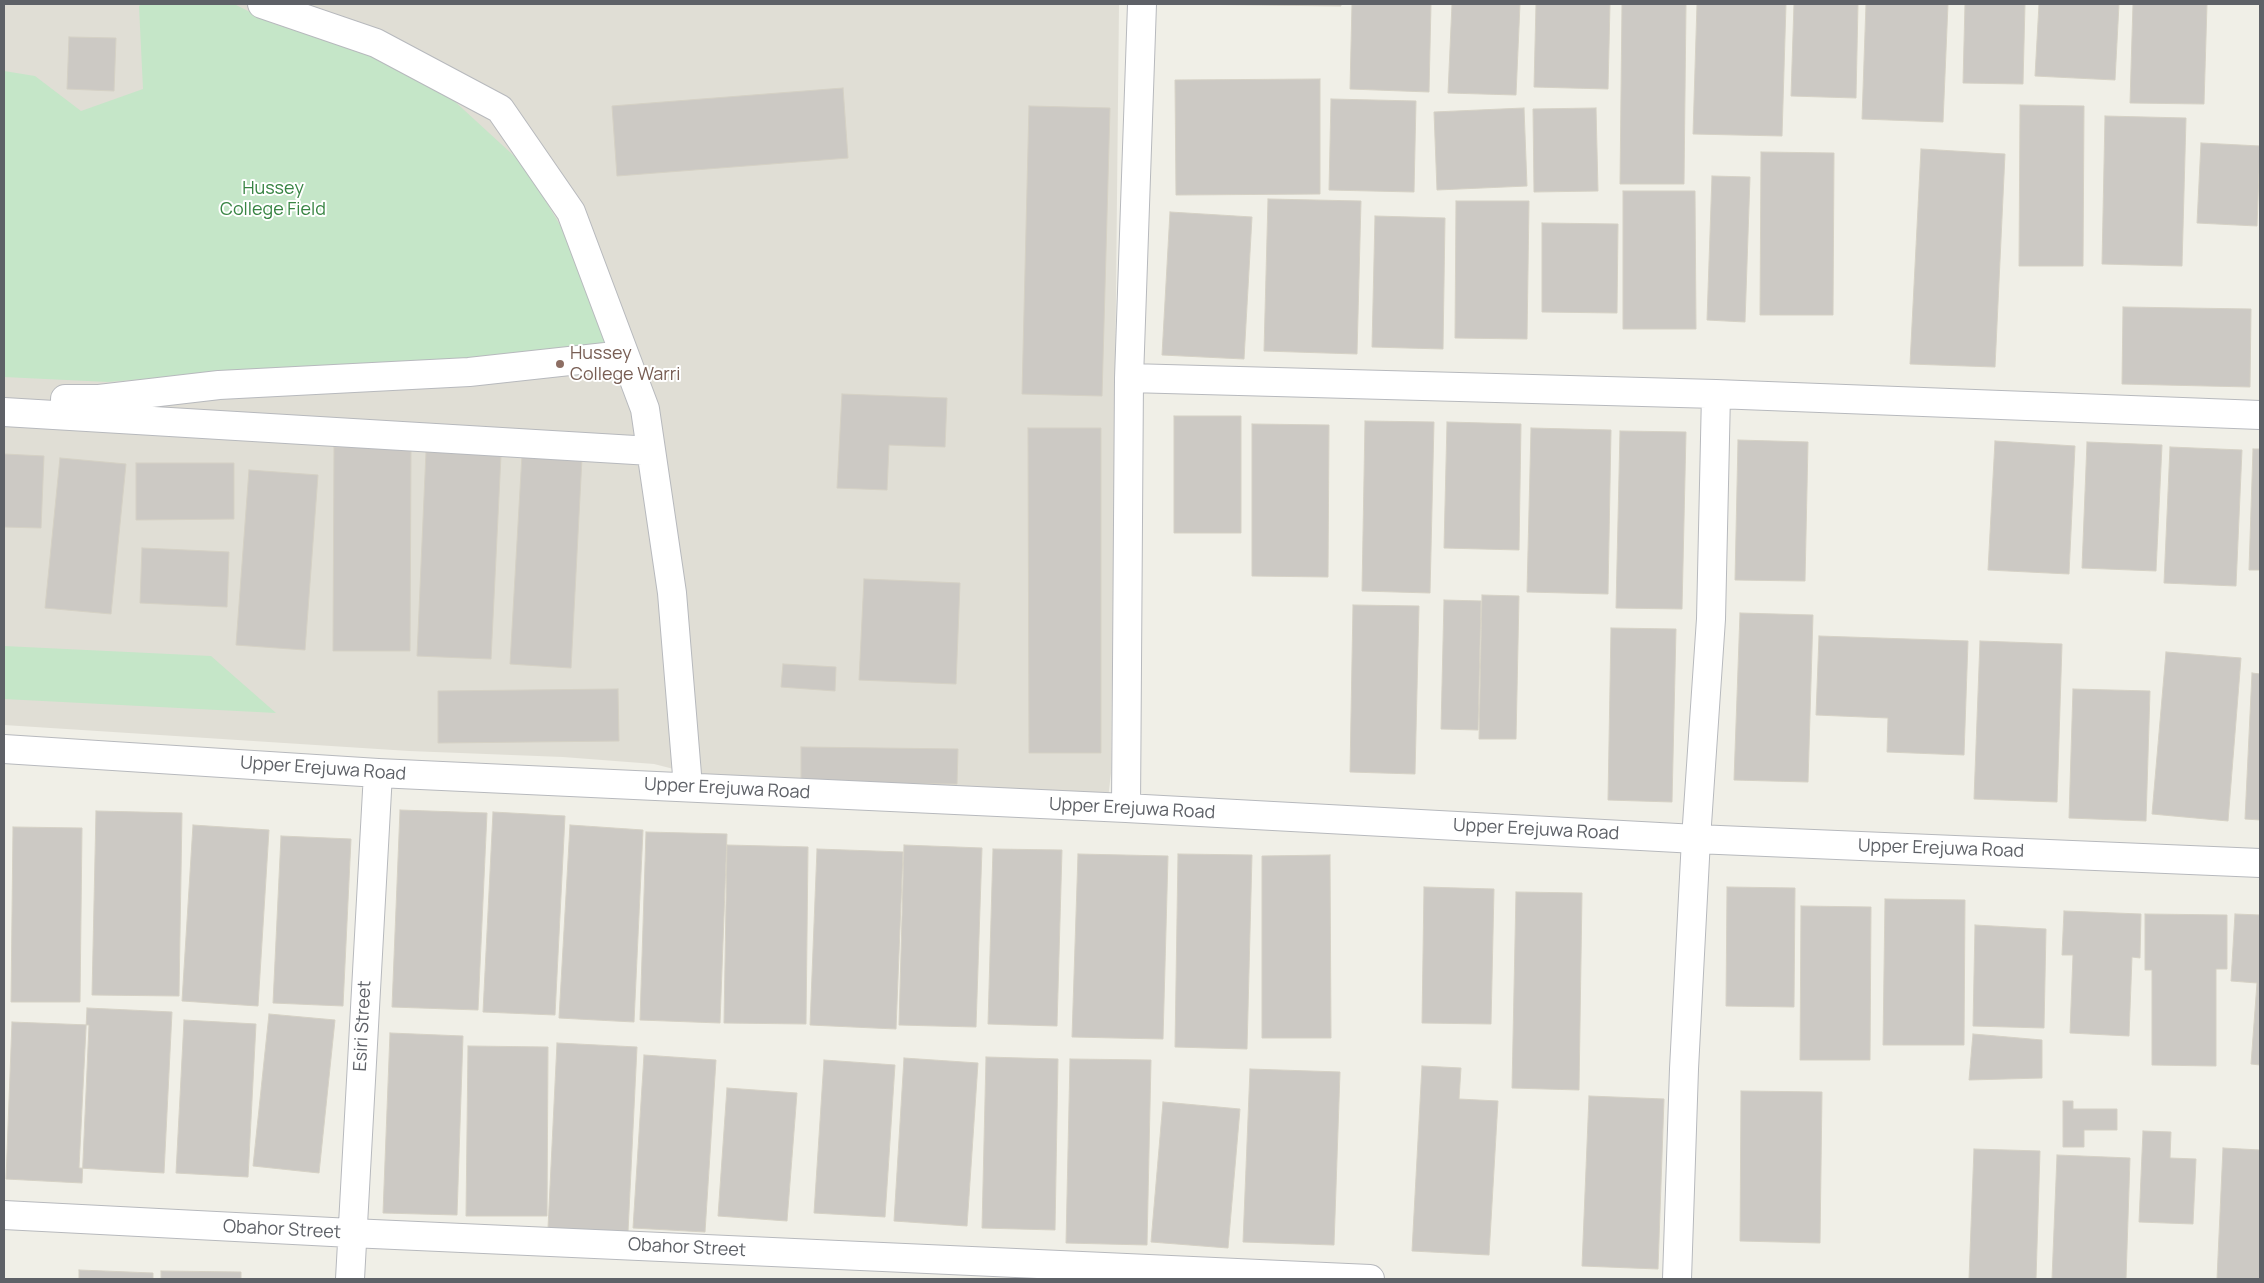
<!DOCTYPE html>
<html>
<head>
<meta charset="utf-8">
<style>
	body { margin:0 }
	#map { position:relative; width:2264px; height:1283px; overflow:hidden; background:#f0efe7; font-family:Manrope,sans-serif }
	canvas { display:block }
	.frame { position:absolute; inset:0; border:5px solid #5e6167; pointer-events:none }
</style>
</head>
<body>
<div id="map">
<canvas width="2264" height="1283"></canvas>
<div class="frame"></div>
</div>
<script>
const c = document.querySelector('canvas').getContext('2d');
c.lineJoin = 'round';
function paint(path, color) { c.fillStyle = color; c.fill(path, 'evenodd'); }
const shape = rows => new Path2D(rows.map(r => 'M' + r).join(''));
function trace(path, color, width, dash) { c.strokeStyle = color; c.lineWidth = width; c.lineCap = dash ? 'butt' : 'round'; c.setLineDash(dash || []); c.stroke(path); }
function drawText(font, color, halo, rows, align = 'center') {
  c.font = font + ' Manrope,sans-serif'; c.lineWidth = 4; c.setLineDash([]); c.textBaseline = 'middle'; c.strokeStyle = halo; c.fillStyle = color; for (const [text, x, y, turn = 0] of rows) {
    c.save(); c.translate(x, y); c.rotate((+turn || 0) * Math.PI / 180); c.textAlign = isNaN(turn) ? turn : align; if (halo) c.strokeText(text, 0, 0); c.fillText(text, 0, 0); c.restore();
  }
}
paint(shape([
	[4,4,1119,4,1111,773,1108,799,721,781,654,764,563,757,409,751,4,725]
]), '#e0ded5');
paint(shape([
	[142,4,234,4,274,24,356,47,451,98,525,166,573,247,614,350,251,370,108,382,4,377,4,71,35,76,81,111,143,89,139,6],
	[4,646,211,656,276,713,4,699]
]), '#c5e6c8');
const building = shape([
	[1177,4,1341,4,1341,6,1177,4],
	[1352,4,1431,4,1429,92,1350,89,1352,4],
	[1452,4,1520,4,1516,95,1448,93,1452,4],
	[1536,4,1610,4,1608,89,1534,87,1536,4],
	[1622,4,1686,4,1684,184,1620,184,1622,4],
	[1697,4,1786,4,1782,136,1693,134,1697,4],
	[1794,4,1858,4,1856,98,1791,96,1794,4],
	[1866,4,1948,4,1943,122,1862,119,1866,4],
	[1965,4,2025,4,2023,84,1963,83,1965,4],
	[2039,4,2119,4,2115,80,2035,76,2039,4],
	[2133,4,2207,4,2204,104,2130,103,2133,4],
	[69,37,116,38,114,91,67,89,69,37],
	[1320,79,1320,194,1176,195,1175,80,1320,79],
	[843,88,848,158,617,176,612,106,843,88],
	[1331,99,1416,101,1414,192,1329,190,1331,99],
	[2020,105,2084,106,2083,266,2019,266,2020,105],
	[1029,106,1110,108,1102,396,1022,394,1029,106],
	[1524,108,1527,186,1437,190,1434,112,1524,108],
	[1596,108,1598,191,1534,192,1533,109,1596,108],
	[2105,116,2186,118,2182,266,2102,264,2105,116],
	[2201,143,2260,146,2257,226,2197,223,2201,143],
	[1921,149,2005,154,1995,367,1910,364,1921,149],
	[1761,152,1834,153,1833,315,1760,315,1761,152],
	[1712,176,1750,177,1745,322,1707,320,1712,176],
	[1623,191,1695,191,1696,329,1623,329,1623,191],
	[1268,199,1361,201,1357,354,1264,351,1268,199],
	[1456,201,1529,201,1527,339,1455,338,1456,201],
	[1170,212,1252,217,1244,359,1162,355,1170,212],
	[1375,216,1445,218,1443,349,1372,347,1375,216],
	[1542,223,1618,224,1617,313,1542,312,1542,223],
	[2123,307,2251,309,2250,387,2122,384,2123,307],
	[842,394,947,398,945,447,889,445,887,490,837,488,842,394],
	[1174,416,1241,416,1241,533,1174,533,1174,416],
	[1365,421,1434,422,1430,593,1362,591,1365,421],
	[1447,422,1521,424,1519,550,1444,548,1447,422],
	[1252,424,1329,425,1328,577,1252,576,1252,424],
	[1028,428,1101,428,1101,753,1029,753,1028,428],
	[1531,428,1611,430,1608,594,1527,592,1531,428],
	[1620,431,1686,432,1682,609,1616,608,1620,431],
	[1738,440,1808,442,1805,581,1735,580,1738,440],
	[1995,441,2075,446,2069,574,1988,570,1995,441],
	[2087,442,2162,445,2156,571,2082,568,2087,442],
	[334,447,411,447,410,651,333,651,334,447],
	[2170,447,2242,450,2236,586,2164,583,2170,447],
	[2253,449,2260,449,2260,570,2249,570,2253,449],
	[426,452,501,455,491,659,417,656,426,452],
	[4,454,44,456,41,528,4,527,4,454],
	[522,455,582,458,571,668,510,664,522,455],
	[60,458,126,464,111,614,45,608,60,458],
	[136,463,234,463,234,519,136,520,136,463],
	[249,470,318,475,305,650,236,645,249,470],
	[142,548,229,552,227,607,140,603,142,548],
	[864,579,960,583,956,684,859,680,864,579],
	[1482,595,1519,596,1516,739,1479,739,1482,595],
	[1444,600,1481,601,1478,730,1441,729,1444,600],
	[1353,605,1419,606,1415,774,1350,772,1353,605],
	[1740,613,1813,615,1808,782,1734,780,1740,613],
	[1611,628,1676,629,1672,802,1608,800,1611,628],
	[1819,636,1968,641,1964,755,1887,752,1888,718,1816,715,1819,636],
	[1980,641,2062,644,2057,802,1974,799,1980,641],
	[2166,652,2241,658,2228,821,2152,814,2166,652],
	[783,664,836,667,835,691,781,687,783,664],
	[2252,673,2260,674,2260,820,2245,819,2252,673],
	[618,689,619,741,438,743,438,691,618,689],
	[2073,689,2150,691,2146,821,2069,818,2073,689],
	[801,747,958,749,957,784,801,782,801,747],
	[400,810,487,813,478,1010,392,1007,400,810],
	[96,811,182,813,179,996,92,995,96,811],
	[493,812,565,816,555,1015,483,1012,493,812],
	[193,825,269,830,258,1006,182,1001,193,825],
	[570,825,643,830,634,1022,559,1018,570,825],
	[13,827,82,828,80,1002,11,1002,13,827],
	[646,832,727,834,720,1023,640,1020,646,832],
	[281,836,351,839,343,1006,273,1003,281,836],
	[727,845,808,847,806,1024,724,1023,727,845],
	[904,845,982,848,976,1027,899,1025,904,845],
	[817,849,903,852,896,1029,810,1025,817,849],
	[993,849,1062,850,1057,1026,988,1024,993,849],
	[1078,854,1168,856,1163,1039,1072,1037,1078,854],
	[1178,854,1252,855,1247,1049,1175,1047,1178,854],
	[1330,855,1331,1038,1262,1038,1262,856,1330,855],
	[1424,887,1494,889,1491,1024,1422,1023,1424,887],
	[1727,887,1795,888,1794,1007,1726,1006,1727,887],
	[1516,892,1582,893,1579,1090,1512,1088,1516,892],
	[1885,899,1965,900,1964,1045,1883,1045,1885,899],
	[1801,906,1871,907,1870,1060,1800,1060,1801,906],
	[2064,911,2141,914,2140,958,2132,957,2129,1036,2070,1033,2073,955,2062,955,2064,911],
	[2145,914,2227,915,2227,969,2216,969,2216,1066,2152,1065,2152,970,2145,970,2145,914],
	[2235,914,2260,915,2260,1065,2251,1064,2257,983,2231,981,2235,914],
	[1975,925,2046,929,2044,1028,1973,1026,1975,925],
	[87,1008,172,1012,164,1173,79,1168,87,1008],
	[269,1014,335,1020,319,1173,253,1166,269,1014],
	[184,1020,256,1024,248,1177,176,1173,184,1020],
	[12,1022,89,1025,82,1183,6,1179,12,1022],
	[390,1033,463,1036,457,1215,383,1213,390,1033],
	[1973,1034,2042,1040,2042,1078,1969,1080,1973,1034],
	[557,1043,637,1047,628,1232,548,1228,557,1043],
	[468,1046,548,1047,547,1216,466,1216,468,1046],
	[644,1055,716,1060,705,1232,633,1228,644,1055],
	[986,1057,1058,1059,1055,1230,982,1228,986,1057],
	[904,1058,978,1063,967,1226,894,1221,904,1058],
	[1070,1059,1151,1060,1147,1245,1066,1243,1070,1059],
	[824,1060,895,1065,885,1217,814,1213,824,1060],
	[1422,1066,1461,1068,1459,1099,1498,1101,1489,1255,1412,1251,1422,1066],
	[1250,1069,1340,1072,1334,1245,1243,1242,1250,1069],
	[727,1088,797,1093,787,1221,718,1216,727,1088],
	[1741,1091,1822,1092,1820,1243,1740,1241,1741,1091],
	[1589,1096,1664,1099,1658,1269,1582,1266,1589,1096],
	[2063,1101,2073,1101,2073,1109,2117,1109,2117,1130,2084,1130,2084,1147,2063,1147,2063,1101],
	[1163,1102,1240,1109,1228,1248,1151,1242,1163,1102],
	[2143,1131,2171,1132,2170,1158,2196,1159,2193,1224,2139,1222,2143,1131],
	[2223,1148,2260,1150,2260,1279,2217,1279,2223,1148],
	[1974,1149,2040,1151,2036,1279,1969,1279,1974,1149],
	[2057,1155,2130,1158,2126,1279,2052,1279,2057,1155],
	[79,1270,153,1273,153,1279,79,1279,79,1270],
	[161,1271,241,1272,241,1279,161,1279,161,1271]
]);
paint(building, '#ccc9c4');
trace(building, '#d5d1c5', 1);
const minor = shape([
	[262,4,376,43,500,109,571,212,645,409,672,593,688,787],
	[1129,378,1716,394,2260,415],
	[65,399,99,399,219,385,469,372,624,355],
	[4,412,651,451],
	[4,749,378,773,1126,808,1696,839,2260,863],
	[1126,808,1129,378,1142,4],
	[4,1215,351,1233,1370,1279],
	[350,1279,378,773],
	[1677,1279,1684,1069,1696,839,1711,619,1716,394]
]);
trace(minor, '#b7b9bd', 30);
trace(minor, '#fff', 28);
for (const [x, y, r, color] of [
	[560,364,5,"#8d6e63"]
]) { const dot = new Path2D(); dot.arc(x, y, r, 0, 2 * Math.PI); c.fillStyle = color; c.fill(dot); trace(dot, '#fff', 2); }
drawText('18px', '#388443', '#fff', [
	["Hussey",273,189],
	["College Field",273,210]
]);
drawText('18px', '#785e54', '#fff', [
	["Hussey",570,354],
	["College Warri",570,375]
], 'left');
drawText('18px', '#5e6167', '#fff', [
	["Upper Erejuwa Road",323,769,4],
	["Upper Erejuwa Road",727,789,3],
	["Upper Erejuwa Road",1132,809,3],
	["Upper Erejuwa Road",1536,830,3],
	["Upper Erejuwa Road",1941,849,2],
	["Esiri Street",363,1026,-87],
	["Obahor Street",282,1230,3],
	["Obahor Street",687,1248,3]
]);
</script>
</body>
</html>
